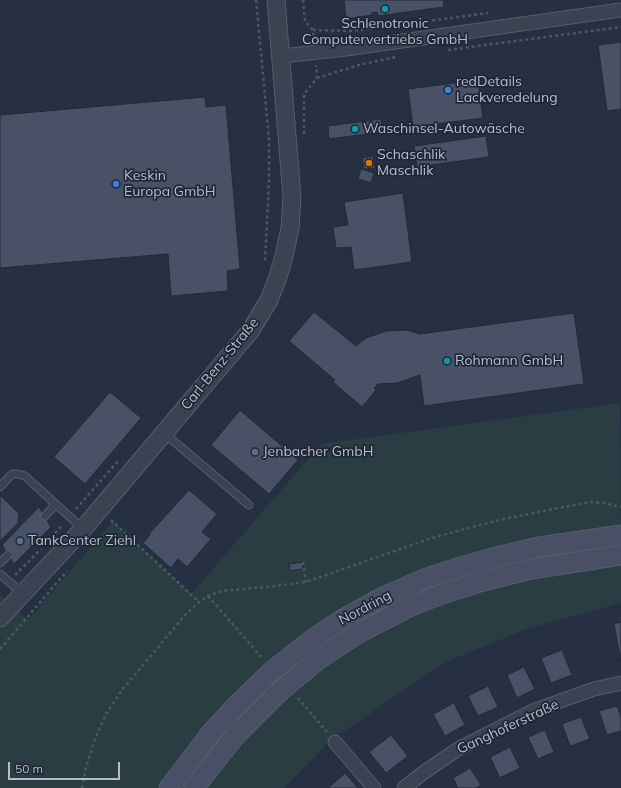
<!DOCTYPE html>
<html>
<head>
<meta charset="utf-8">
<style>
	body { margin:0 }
	#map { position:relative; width:621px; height:788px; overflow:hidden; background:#272f42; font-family:Mulish,sans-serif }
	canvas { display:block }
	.scale { position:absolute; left:8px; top:762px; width:112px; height:18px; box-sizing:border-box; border:2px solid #b8bdcc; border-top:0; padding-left:5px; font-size:12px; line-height:14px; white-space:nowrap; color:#b8bdcc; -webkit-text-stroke:3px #1f2737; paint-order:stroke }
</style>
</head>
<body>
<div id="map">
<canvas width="621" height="788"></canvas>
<div class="scale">50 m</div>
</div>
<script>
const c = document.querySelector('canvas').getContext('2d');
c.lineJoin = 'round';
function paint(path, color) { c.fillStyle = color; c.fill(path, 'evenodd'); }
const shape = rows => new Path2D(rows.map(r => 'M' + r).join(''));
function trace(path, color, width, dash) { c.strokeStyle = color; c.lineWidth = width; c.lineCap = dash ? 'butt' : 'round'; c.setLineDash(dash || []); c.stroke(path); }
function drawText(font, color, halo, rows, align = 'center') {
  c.font = font + ' Mulish,sans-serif'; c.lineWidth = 3.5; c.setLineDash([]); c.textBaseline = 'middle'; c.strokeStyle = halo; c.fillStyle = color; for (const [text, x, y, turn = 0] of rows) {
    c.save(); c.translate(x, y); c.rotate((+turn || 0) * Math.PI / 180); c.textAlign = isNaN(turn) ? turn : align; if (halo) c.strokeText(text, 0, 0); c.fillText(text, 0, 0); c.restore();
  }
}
paint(shape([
	[620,403,621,526,420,572,205,728,158,788,0,788,0,595,28,620,113,521,191,594,321,444],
	[621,563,621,603,526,629,442,664,330,741,284,788,205,788,243,740,283,700,323,666,359,641,389,626,444,601,527,578]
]), '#293d43');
const building = shape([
	[344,0,443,0,444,7,378,16,377,12,372,13,372,15,346,19,344,0],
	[621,42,621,109,607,111,598,45,621,42],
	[478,80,483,118,413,127,408,89,478,80],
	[205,97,206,107,226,105,240,269,227,271,228,291,171,296,168,254,0,268,0,115,205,97],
	[381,119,383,132,329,139,328,126,381,119],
	[486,136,489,157,417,167,414,146,486,136],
	[373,156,375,168,364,169,362,158,373,156],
	[361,169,374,173,371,183,358,179,361,169],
	[403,193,412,262,354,270,351,247,336,248,333,227,348,225,344,202,403,193],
	[314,312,356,346,366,338,386,331,407,330,420,334,574,313,584,384,424,406,420,375,397,383,378,384,374,388,376,390,362,407,333,382,335,380,289,341,314,312],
	[110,392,141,418,85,484,54,457,110,392],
	[240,410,298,460,269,494,211,445,240,410],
	[189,490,217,514,202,532,211,539,187,567,178,559,171,568,143,543,150,535,149,534,189,490],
	[1,496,19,514,18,523,0,541,0,497,1,496],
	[39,507,51,527,14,564,2,545,39,507],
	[302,562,303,569,290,571,289,564,302,562],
	[621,622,621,662,614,624,621,622],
	[562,650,572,675,551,683,541,658,562,650],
	[524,667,535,689,517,698,507,675,524,667],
	[488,686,498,707,478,716,468,696,488,686],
	[454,703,465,725,445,736,433,714,454,703],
	[617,706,621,717,621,731,607,735,599,711,617,706],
	[581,717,590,739,570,746,562,724,581,717],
	[545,730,554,752,538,759,528,737,545,730],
	[391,735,408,756,386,773,369,752,391,735],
	[510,747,520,768,500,778,490,757,510,747],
	[470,768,481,785,476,788,458,788,453,778,470,768],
	[345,773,358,788,328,788,345,773]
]);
paint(building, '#485166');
trace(building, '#222939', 1);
const service = shape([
	[164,433,249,505],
	[0,487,10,476,13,474,18,474,25,476,83,529],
	[45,516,55,505],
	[0,563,8,555],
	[0,574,22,593]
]);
const minor = shape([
	[281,56,346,49,621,10],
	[335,742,374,788],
	[404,788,423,773,458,749,535,710,594,689,621,683]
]);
const tertiary = shape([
	[0,618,83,529,251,330,269,300,278,277,284,256,290,228,292,197,276,0]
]);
const secondary = shape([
	[169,788,211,733,237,705,271,672,313,639,343,619,383,597,424,579,461,567,496,557,539,547,621,535],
	[194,788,236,735,278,693,319,659,357,634,411,606,442,594,483,581,527,570,621,555]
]);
trace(service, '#565d6c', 9);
trace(minor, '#565d6c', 15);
trace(tertiary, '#565d6c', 19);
trace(secondary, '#565d6c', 21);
trace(shape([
	[256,0,269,139,269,181,265,261],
	[303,0,305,21,313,30,314,40],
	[313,30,352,31,488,13],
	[448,50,621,27],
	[317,78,359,65,396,57],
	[304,134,304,94,317,78,316,65],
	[76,509,119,460],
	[111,520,199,602],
	[55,533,63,525],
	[303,562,306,582],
	[15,575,41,549],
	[208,596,263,659],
	[0,649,67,571],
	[298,698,327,732],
	[82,788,86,767,95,739,106,714,122,690,186,614,199,602,208,596,222,591,266,587,306,582,435,537,499,520,589,502,603,503,621,507]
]), '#475a60', 2.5, [3, 3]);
trace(service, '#3b4252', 7);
trace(minor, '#3b4252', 13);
trace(tertiary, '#3b4252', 17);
trace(secondary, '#495065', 19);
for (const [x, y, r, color] of [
	[385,9,4,"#0f9aa8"],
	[448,90,4,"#3f7fe0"],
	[355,129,4,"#0f9aa8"],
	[369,163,4,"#e8710a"],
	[116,184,4,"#3f7fe0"],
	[447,361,4,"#0f9aa8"],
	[255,452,4,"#5c6f8a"],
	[20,541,4,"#5c6f8a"]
]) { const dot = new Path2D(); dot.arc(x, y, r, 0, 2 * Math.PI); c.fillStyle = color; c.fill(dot); trace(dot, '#1f2737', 1.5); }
drawText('14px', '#b8bdcc', '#1f2737', [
	["Schlenotronic",385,24,"center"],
	["Computervertriebs GmbH",385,40,"center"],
	["redDetails",456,82],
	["Lackveredelung",456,98],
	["Waschinsel-Autowäsche",363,129],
	["Schaschlik",377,155],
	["Maschlik",377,171],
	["Keskin",124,176],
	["Europa GmbH",124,192],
	["Rohmann GmbH",455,361],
	["Jenbacher GmbH",263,452],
	["TankCenter Ziehl",28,541]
], 'left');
drawText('14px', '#b8bdcc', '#1f2737', [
	["Carl-Benz-Straße",220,364,-51],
	["Nordring",365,608,-28],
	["Ganghoferstraße",508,727,-25]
]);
</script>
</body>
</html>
